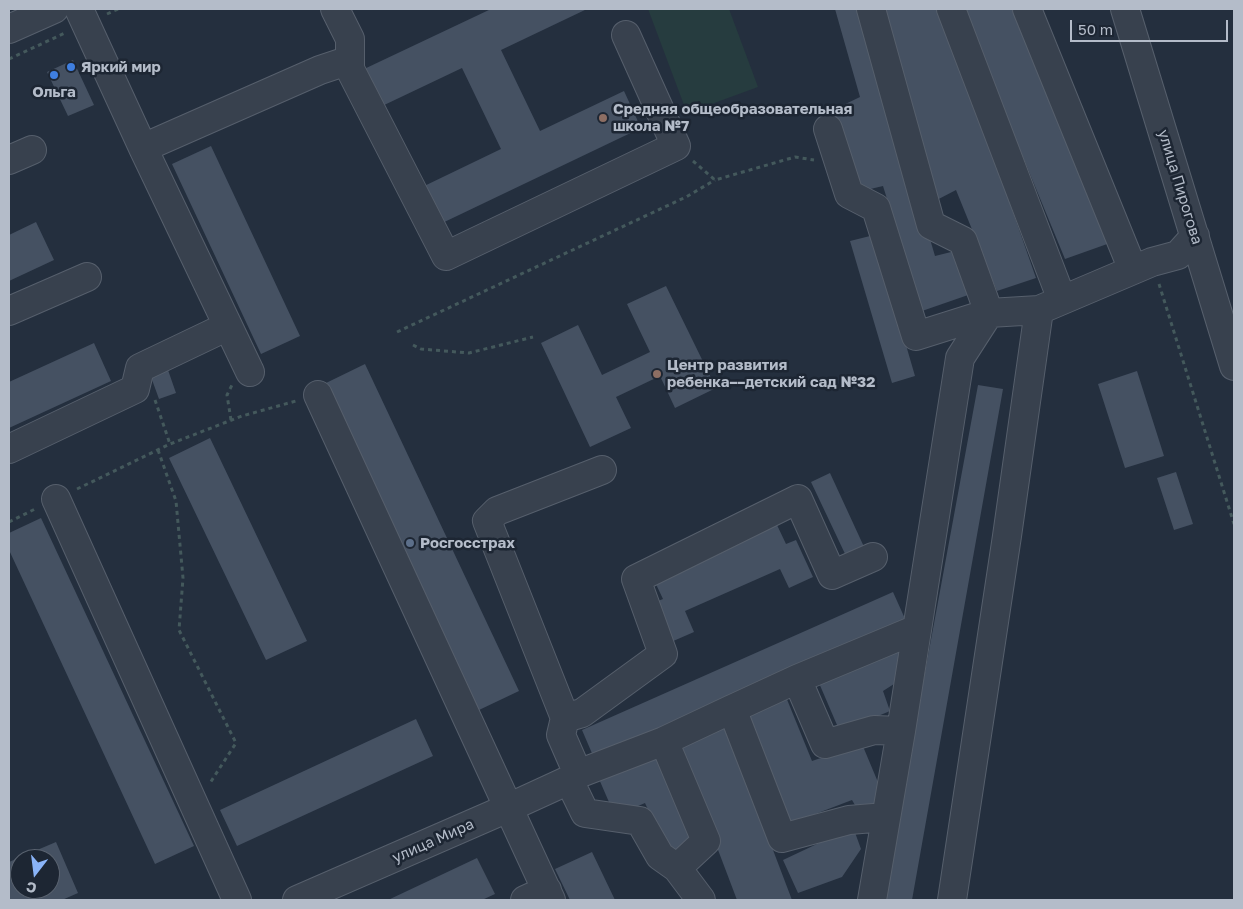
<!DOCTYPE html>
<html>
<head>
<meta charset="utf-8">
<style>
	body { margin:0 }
	#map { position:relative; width:1243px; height:909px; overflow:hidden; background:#242f3e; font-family:"Golos Text",sans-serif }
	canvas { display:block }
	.frame { position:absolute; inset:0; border:10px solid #b4bcc9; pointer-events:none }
	.north { position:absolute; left:10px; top:849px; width:50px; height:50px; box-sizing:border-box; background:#1d2633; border:1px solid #59626f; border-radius:50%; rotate:195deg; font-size:14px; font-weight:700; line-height:20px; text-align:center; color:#b4bcc9 }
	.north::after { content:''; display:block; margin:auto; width:18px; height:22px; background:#8ab4f8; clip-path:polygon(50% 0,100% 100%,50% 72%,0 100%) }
	.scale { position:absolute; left:1070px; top:20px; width:158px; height:22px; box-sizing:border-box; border:2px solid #b4bcc9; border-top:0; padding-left:6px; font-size:15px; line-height:18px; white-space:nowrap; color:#b4bcc9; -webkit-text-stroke:4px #1d2633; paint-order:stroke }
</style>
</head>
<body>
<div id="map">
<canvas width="1243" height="909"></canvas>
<div class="frame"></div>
<div class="north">С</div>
<div class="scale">50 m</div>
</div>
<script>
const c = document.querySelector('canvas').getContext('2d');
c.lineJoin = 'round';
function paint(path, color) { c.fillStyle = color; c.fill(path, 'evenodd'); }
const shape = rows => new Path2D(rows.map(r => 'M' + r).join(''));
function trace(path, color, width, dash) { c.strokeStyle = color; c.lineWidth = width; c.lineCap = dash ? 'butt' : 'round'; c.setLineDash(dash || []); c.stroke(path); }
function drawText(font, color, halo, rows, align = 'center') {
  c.font = font + ' "Golos Text",sans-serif'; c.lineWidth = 5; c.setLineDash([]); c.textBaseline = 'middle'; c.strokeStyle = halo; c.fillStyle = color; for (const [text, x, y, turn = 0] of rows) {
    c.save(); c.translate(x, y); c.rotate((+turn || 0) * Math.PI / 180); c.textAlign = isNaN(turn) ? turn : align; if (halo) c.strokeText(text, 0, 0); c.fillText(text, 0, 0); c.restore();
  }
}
paint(shape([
	[648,9,729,9,758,87,687,113]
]), '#263c3f');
paint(shape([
	[491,9,587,9,501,50,540,131,624,91,641,128,436,226,418,189,501,149,462,68,380,107,362,70],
	[835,9,862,9,935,256,955,251,971,294,922,311,883,186,862,191,833,110,860,97],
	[877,9,942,9,1036,278,997,291,956,190,931,203],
	[962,9,1012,9,1110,243,1065,259],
	[73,60,94,105,68,116,47,72],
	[211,146,300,336,261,354,172,164],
	[36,222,54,260,9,281,9,235],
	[874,235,915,376,892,383,850,241],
	[666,286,716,388,675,408,660,376,616,397,631,428,590,447,541,343,578,325,602,375,650,352,627,304],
	[94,343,111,381,9,428,9,382],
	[365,364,519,691,479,710,326,383],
	[168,370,176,393,159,399,151,377],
	[1137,371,1164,456,1125,468,1098,384],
	[978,385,1003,389,912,900,883,900],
	[210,438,307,641,266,660,169,458],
	[1176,472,1193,524,1174,530,1157,478],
	[830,473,865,549,847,558,811,482],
	[41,518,194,846,155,864,9,550,9,533],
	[777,525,786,544,796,540,813,577,789,588,780,569,685,611,694,632,671,642,653,603,663,599,654,580],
	[893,592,906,621,594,758,582,730],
	[903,642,905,677,883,691,890,711,840,732,816,676],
	[786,697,812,761,862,744,880,787,878,806,859,812,852,800,789,824,744,712],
	[416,719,433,756,237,846,220,810],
	[724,721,792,900,737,900,676,739],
	[659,753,695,842,670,857,645,803,615,816,599,779],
	[853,827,861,849,842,877,798,893,783,860],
	[56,842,78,893,62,900,9,900,9,862],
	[20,859,50,859,50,889,20,889],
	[592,852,615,900,570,900,555,869],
	[477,858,495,894,482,900,388,900]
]), '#455162');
const minor = shape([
	[79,9,143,148,320,70,350,60],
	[335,9,350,39,350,69,446,256,676,146,626,35],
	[871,9,931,225,963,241,989,313,1039,310],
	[951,9,1062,300],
	[1027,9,1133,270],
	[1125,9,1234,366],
	[9,29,54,9],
	[828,129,849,194,876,208,916,336,989,313,960,358,901,731,872,900],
	[143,148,250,372],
	[9,160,32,150],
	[9,311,87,277],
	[318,395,551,900],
	[9,449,135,389,140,368,228,326],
	[56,499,237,900],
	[797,679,917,629],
	[732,709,797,679,825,744,874,730,901,731],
	[565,718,582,713,663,654,636,579,798,499,832,575,873,557],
	[664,741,732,709,782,838,849,820,886,817],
	[578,774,664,741,706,841,677,868,701,900],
	[569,780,585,813,640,821,660,856,677,868],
	[297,900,508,808,569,780,578,774,561,735,565,718,487,521,497,511,602,470],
	[525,900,547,890],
	[952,900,1007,536,1039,310,1152,262,1178,255,1195,236]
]);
trace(minor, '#565f6c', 30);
trace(shape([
	[107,14,118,9],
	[9,59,65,33],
	[693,161,715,180,795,157,814,160],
	[1159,284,1234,524],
	[397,332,686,197,715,180],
	[413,345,421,349,469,353,533,337],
	[155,400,170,444],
	[231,420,227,395,232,385],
	[158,450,176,501,183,578,179,630,236,743,210,783],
	[77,489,170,444,242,416,296,401],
	[9,522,35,509]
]), '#44595c', 3, [4, 4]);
trace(minor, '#38414e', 28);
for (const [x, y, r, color] of [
	[71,67,5,"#3f7fe0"],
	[54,75,5,"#3f7fe0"],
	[603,118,5,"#8d6e63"],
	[657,374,5,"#8d6e63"],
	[410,543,5,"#5c6f8a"]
]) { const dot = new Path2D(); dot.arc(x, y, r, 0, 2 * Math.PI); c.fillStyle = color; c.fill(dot); trace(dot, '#1d2633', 2); }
drawText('bold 15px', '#b4bcc9', '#1d2633', [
	["Яркий мир",81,67],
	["Ольга",54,92,"center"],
	["Средняя общеобразовательная",613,109],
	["школа №7",613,126],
	["Центр развития",667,365],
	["ребенка––детский сад №32",667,382],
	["Росгосстрах",420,543]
], 'left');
drawText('15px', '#b4bcc9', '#1d2633', [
	["улица Пирогова",1180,187,73],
	["улица Мира",433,841,-24]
]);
</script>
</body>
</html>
